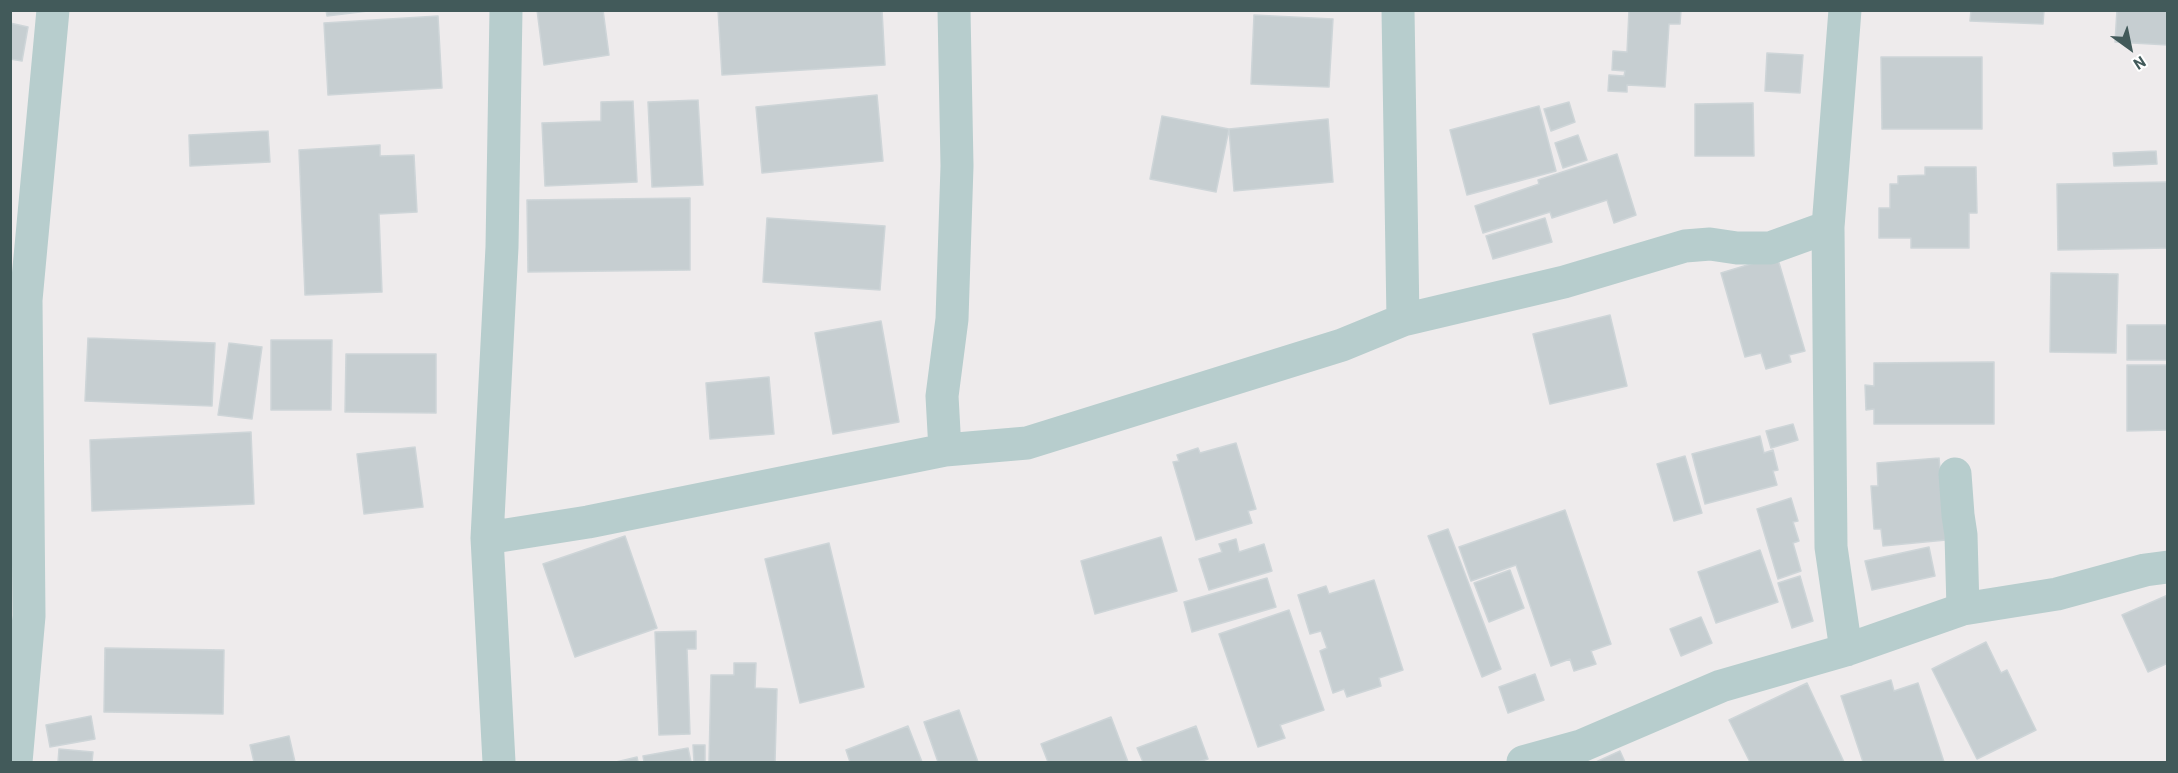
<!DOCTYPE html>
<html>
<head>
<meta charset="utf-8">
<style>
	body { margin:0 }
	#map { position:relative; width:2178px; height:773px; overflow:hidden; background:#eeebec; font-family:Barlow,sans-serif }
	canvas { display:block }
	.frame { position:absolute; inset:0; border:12px solid #425a5a; pointer-events:none }
	.north { position:absolute; left:2100px; top:18px; width:60px; height:60px; -webkit-text-stroke:4px #fff; paint-order:stroke; rotate:147deg; font-size:16px; font-weight:700; line-height:24px; text-align:center; color:#425a5a }
	.north::after { content:''; display:block; margin:auto; width:21px; height:27px; background:#425a5a; clip-path:polygon(50% 0,100% 100%,50% 72%,0 100%) }
</style>
</head>
<body>
<div id="map">
<canvas width="2178" height="773"></canvas>
<div class="frame"></div>
<div class="north">N</div>
</div>
<script>
const c = document.querySelector('canvas').getContext('2d');
c.lineJoin = 'round';
function paint(path, color) { c.fillStyle = color; c.fill(path, 'evenodd'); }
const shape = rows => new Path2D(rows.map(r => 'M' + r).join(''));
function trace(path, color, width, dash) { c.strokeStyle = color; c.lineWidth = width; c.lineCap = dash ? 'butt' : 'round'; c.setLineDash(dash || []); c.stroke(path); }
const building = shape([
	[326,10,376,10,327,16,326,10],
	[537,10,603,10,609,55,544,65,537,10],
	[718,10,882,10,885,65,722,75,718,10],
	[1629,10,1681,10,1680,24,1669,24,1665,87,1627,85,1627,92,1608,91,1609,75,1624,76,1625,71,1612,70,1613,51,1627,52,1629,10],
	[1971,10,2044,10,2043,24,1970,21,1971,10],
	[2117,10,2168,10,2168,45,2115,42,2117,10],
	[1254,15,1333,19,1329,87,1251,84,1254,15],
	[438,16,442,88,328,95,324,23,438,16],
	[10,23,28,27,22,61,10,59,10,23],
	[1767,53,1803,55,1800,93,1765,91,1767,53],
	[1881,57,1982,57,1982,129,1882,129,1881,57],
	[877,95,883,161,762,173,756,107,877,95],
	[698,100,703,185,652,187,648,102,698,100],
	[633,101,637,182,545,186,542,123,601,121,601,102,633,101],
	[1569,102,1575,122,1551,131,1544,109,1569,102],
	[1753,103,1754,156,1695,156,1695,104,1753,103],
	[1539,106,1556,171,1467,195,1450,130,1539,106],
	[1162,116,1229,129,1216,192,1150,179,1162,116],
	[1328,119,1333,182,1234,191,1229,129,1328,119],
	[268,131,270,162,190,166,189,135,268,131],
	[1578,135,1587,160,1563,168,1555,143,1578,135],
	[380,145,380,156,414,155,417,212,379,214,382,292,305,295,299,150,380,145],
	[2156,151,2157,164,2114,166,2113,153,2156,151],
	[1617,154,1636,215,1614,223,1607,200,1552,218,1550,212,1483,233,1475,206,1539,184,1538,180,1617,154],
	[1925,167,1976,167,1977,213,1969,213,1969,248,1911,248,1911,238,1879,238,1879,208,1890,208,1890,184,1898,184,1898,176,1925,175,1925,167],
	[2168,182,2168,248,2058,250,2057,184,2168,182],
	[690,198,690,270,528,272,527,200,690,198],
	[767,218,885,226,880,290,763,282,767,218],
	[1545,218,1552,242,1493,259,1486,236,1545,218],
	[1777,256,1805,351,1789,355,1791,362,1766,369,1761,353,1745,357,1721,273,1777,256],
	[2051,273,2118,274,2116,353,2050,352,2051,273],
	[1610,315,1627,386,1550,404,1533,334,1610,315],
	[881,321,899,422,833,434,815,333,881,321],
	[2127,325,2168,325,2168,360,2127,360,2127,325],
	[88,338,215,343,212,406,85,401,88,338],
	[271,340,332,340,331,410,271,410,271,340],
	[229,343,262,347,252,419,218,415,229,343],
	[346,354,436,354,436,413,345,412,346,354],
	[1994,362,1994,424,1874,424,1874,409,1866,410,1865,385,1874,386,1874,363,1994,362],
	[2127,365,2168,365,2168,430,2127,431,2127,365],
	[769,377,774,434,710,439,706,383,769,377],
	[1793,424,1798,440,1771,448,1766,431,1793,424],
	[251,432,254,504,92,511,90,440,251,432],
	[1760,436,1764,453,1773,450,1778,470,1773,471,1777,485,1705,504,1692,454,1760,436],
	[1236,443,1256,509,1248,511,1252,523,1196,540,1173,462,1179,461,1177,455,1198,448,1200,453,1236,443],
	[415,447,423,507,364,514,357,454,415,447],
	[1685,456,1702,513,1674,521,1657,464,1685,456],
	[1939,458,1946,540,1883,546,1881,529,1874,529,1871,486,1878,486,1877,463,1939,458],
	[1791,498,1798,521,1793,522,1799,541,1793,543,1801,571,1778,579,1757,509,1791,498],
	[1565,510,1611,644,1591,651,1596,664,1574,671,1570,659,1551,666,1516,565,1471,581,1459,547,1565,510],
	[1448,529,1501,669,1482,677,1428,536,1448,529],
	[625,536,657,628,575,657,543,564,625,536],
	[1161,537,1177,591,1095,614,1081,561,1161,537],
	[1236,539,1239,552,1264,544,1272,571,1209,590,1199,559,1222,552,1219,544,1236,539],
	[829,543,864,687,800,703,765,559,829,543],
	[1929,547,1935,576,1872,590,1865,561,1929,547],
	[1760,550,1778,602,1716,623,1698,572,1760,550],
	[1510,570,1524,608,1489,622,1474,583,1510,570],
	[1800,576,1813,621,1792,628,1778,583,1800,576],
	[1267,578,1276,607,1192,632,1184,602,1267,578],
	[1374,580,1403,670,1379,678,1381,686,1347,697,1344,689,1333,693,1320,651,1327,648,1321,631,1310,634,1298,595,1326,586,1329,594,1374,580],
	[2168,595,2168,663,2148,672,2122,615,2168,595],
	[1289,610,1324,710,1280,725,1285,738,1258,747,1219,634,1289,610],
	[1701,617,1712,643,1681,656,1670,629,1701,617],
	[696,631,696,649,687,649,690,734,659,735,655,632,696,631],
	[1986,642,2001,673,2007,670,2036,730,1977,759,1932,669,1986,642],
	[105,648,224,650,223,714,104,712,105,648],
	[734,663,756,663,755,688,777,689,775,762,709,762,711,675,734,675,734,663],
	[1535,674,1544,700,1508,713,1499,687,1535,674],
	[1891,680,1894,691,1918,683,1944,762,1863,762,1841,696,1891,680],
	[1807,683,1844,762,1750,762,1729,720,1807,683],
	[959,710,978,762,938,762,924,722,959,710],
	[91,716,95,739,50,747,46,725,91,716],
	[1111,717,1128,762,1048,762,1041,744,1111,717],
	[908,726,922,762,850,762,846,750,908,726],
	[1196,726,1208,759,1198,762,1143,762,1137,748,1196,726],
	[289,736,295,762,254,762,250,745,289,736],
	[693,745,705,745,705,762,694,762,693,745],
	[688,748,691,762,644,762,643,756,688,748],
	[59,749,93,752,92,762,58,762,59,749],
	[1620,751,1625,762,1596,762,1620,751],
	[637,757,638,762,616,762,637,757]
]);
paint(building, '#c6ced1');
trace(building, '#ced5d8', 1.5);
trace(shape([
	[1398,10,1403,320],
	[1845,10,1828,227,1831,547,1846,650],
	[945,450,942,396,952,319,957,166,954,10],
	[1955,474,1958,515,1961,535,1963,609],
	[487,538,588,522,945,450,1027,443,1342,345,1403,320,1564,282,1685,246,1710,244,1737,248,1770,248,1828,227],
	[16,762,29,616,26,300,53,10],
	[499,762,487,538,502,247,506,10],
	[1523,762,1581,746,1721,686,1846,650,1963,609,2057,594,2145,570,2168,567]
]), '#b7cdcd', 33);
</script>
</body>
</html>
